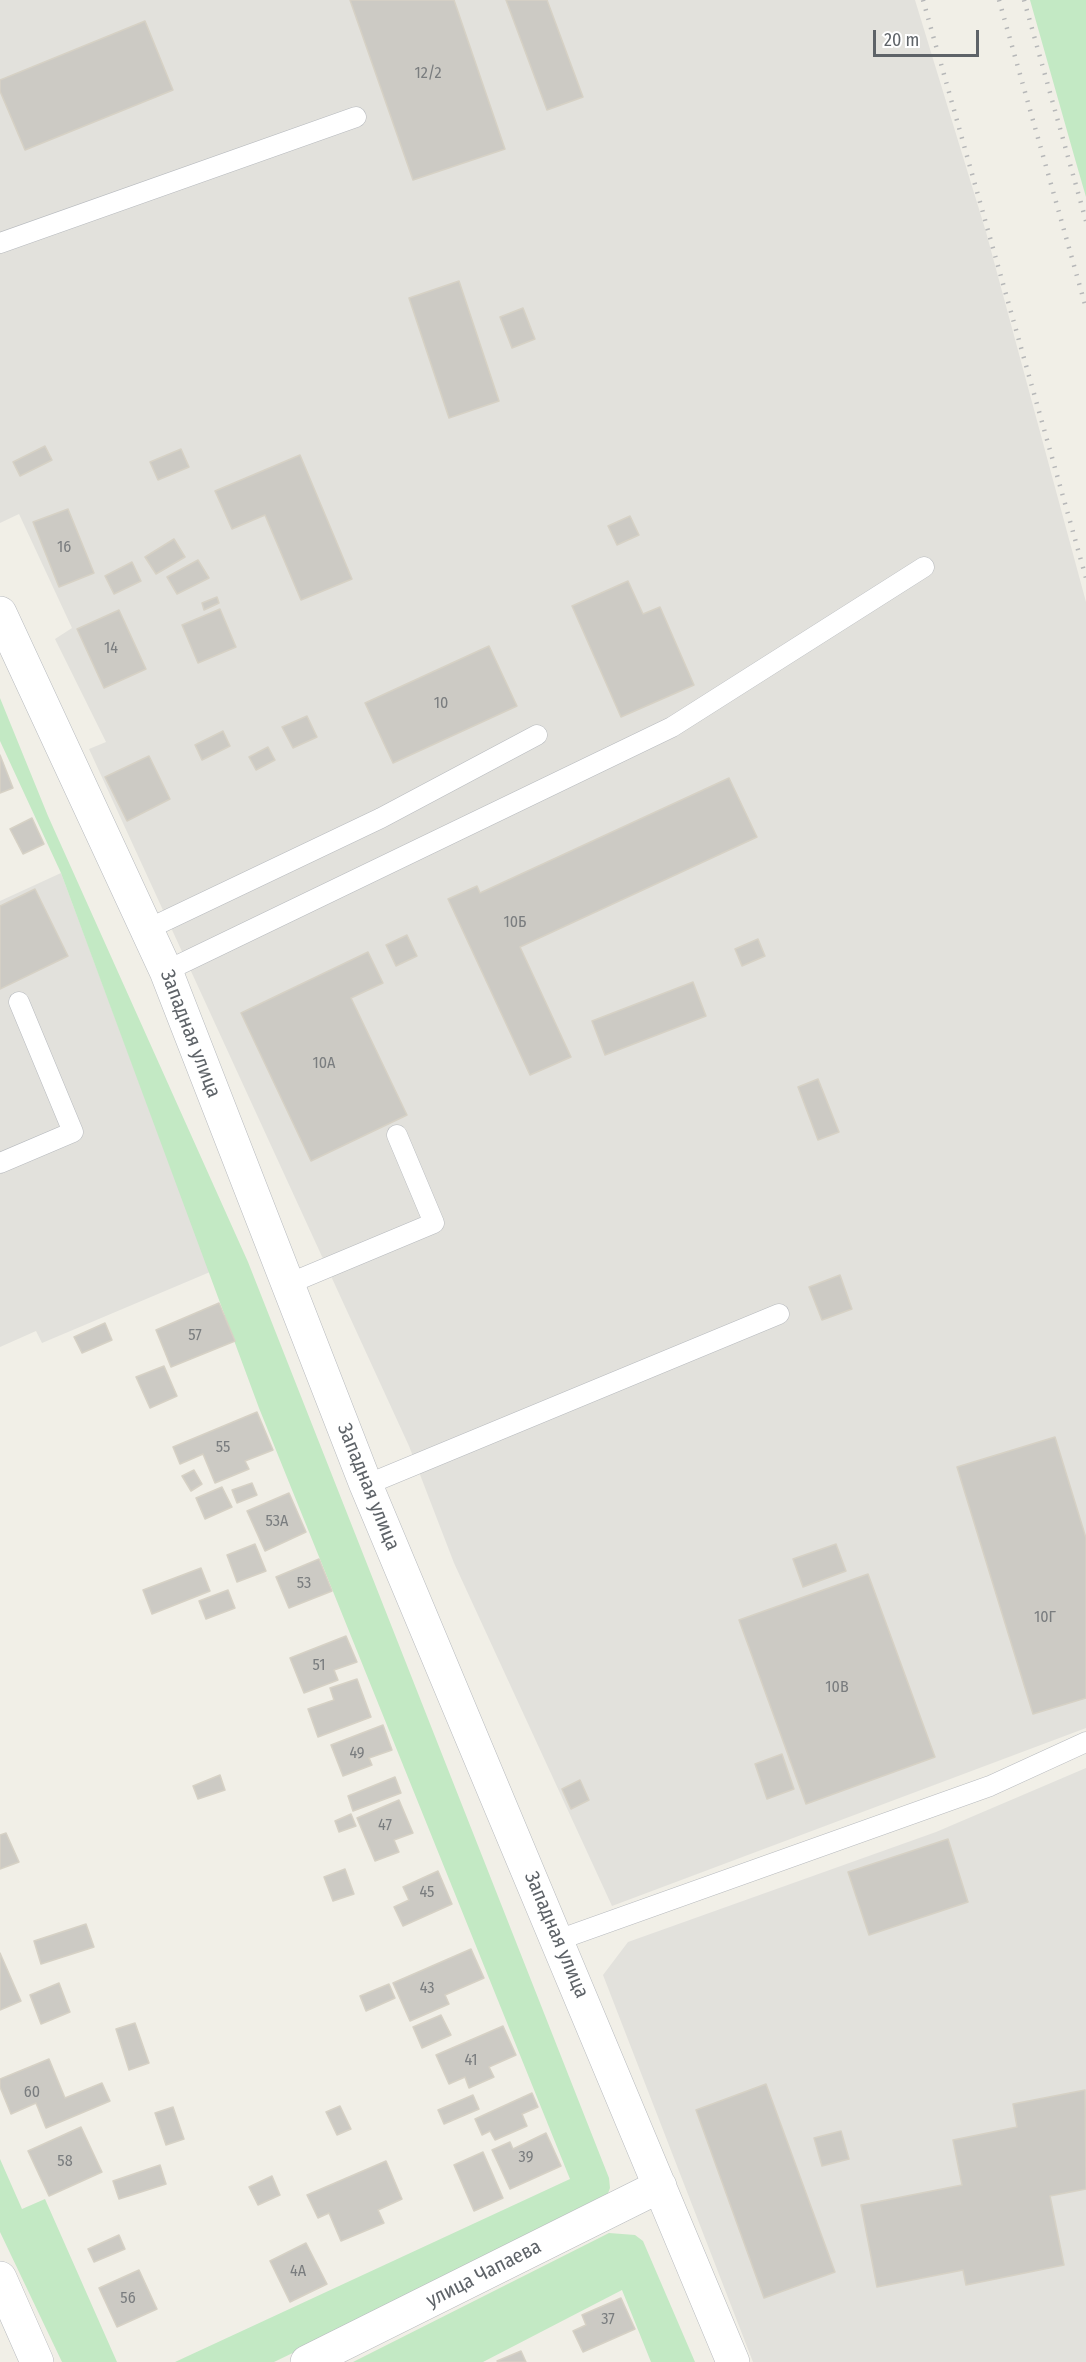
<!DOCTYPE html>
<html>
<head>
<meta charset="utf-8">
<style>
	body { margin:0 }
	#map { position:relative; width:1086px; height:2362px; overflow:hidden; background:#f1efe7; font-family:"Fira Sans Condensed",sans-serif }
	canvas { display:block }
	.scale { position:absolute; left:873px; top:30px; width:106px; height:27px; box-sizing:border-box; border:3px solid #5e6368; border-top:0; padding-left:8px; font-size:18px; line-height:21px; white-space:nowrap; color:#5e6368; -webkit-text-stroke:4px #fff; paint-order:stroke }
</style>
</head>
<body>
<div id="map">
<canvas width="1086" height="2362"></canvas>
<div class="scale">20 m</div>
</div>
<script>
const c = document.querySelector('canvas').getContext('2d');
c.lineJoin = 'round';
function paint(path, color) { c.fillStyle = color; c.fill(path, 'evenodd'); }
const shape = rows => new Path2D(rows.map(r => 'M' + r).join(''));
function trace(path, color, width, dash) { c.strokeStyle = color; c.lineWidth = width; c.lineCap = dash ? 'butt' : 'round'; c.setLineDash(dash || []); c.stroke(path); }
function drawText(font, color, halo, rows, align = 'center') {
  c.font = font + ' "Fira Sans Condensed",sans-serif'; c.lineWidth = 6; c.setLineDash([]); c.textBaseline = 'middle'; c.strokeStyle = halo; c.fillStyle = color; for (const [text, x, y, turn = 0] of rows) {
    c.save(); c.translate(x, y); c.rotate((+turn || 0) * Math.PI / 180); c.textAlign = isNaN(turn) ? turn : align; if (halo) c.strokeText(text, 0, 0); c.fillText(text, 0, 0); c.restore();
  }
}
paint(shape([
	[0,0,915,0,986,232,1086,602,1086,1728,612,1906,454,1563,409,1446,89,749,106,742,55,639,72,628,19,514,0,523],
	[61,873,210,1272,42,1343,36,1331,0,1347,0,901],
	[1086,1768,1086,2362,753,2362,603,1975,628,1942,936,1832]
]), '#e2e1dc');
paint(shape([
	[1030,0,1086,0,1086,197,1075,159],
	[0,698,48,816,248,1262,609,2178,610,2188,607,2196,544,2232,274,2362,175,2362,570,2179,259,1408,61,873,0,741],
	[0,2159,22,2209,45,2199,117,2362,62,2362,0,2232],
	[609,2233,635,2235,643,2241,695,2362,651,2362,622,2290,483,2362,353,2362]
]), '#c3e9c4');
const building = shape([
	[350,0,454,0,505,149,413,180,350,0],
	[506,0,547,0,583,97,547,110,506,0],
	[145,21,173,90,25,150,0,91,0,80,145,21],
	[459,281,499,401,449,418,409,298,459,281],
	[523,308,535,339,512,348,500,317,523,308],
	[45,446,52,460,20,476,13,462,45,446],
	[181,449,189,467,158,480,150,462,181,449],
	[300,455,352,579,301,600,265,515,232,529,215,491,300,455],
	[68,509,94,573,59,587,33,522,68,509],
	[630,516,639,535,617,545,608,526,630,516],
	[174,539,185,557,156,574,145,557,174,539],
	[198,560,209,578,177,594,167,577,198,560],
	[132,562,141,581,114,594,105,576,132,562],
	[628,581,643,614,660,607,694,685,621,717,572,606,628,581],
	[217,597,219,603,204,610,202,603,217,597],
	[220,609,236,647,198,663,182,625,220,609],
	[119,610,146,669,104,688,77,629,119,610],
	[489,646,517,706,393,763,365,703,489,646],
	[307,716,317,737,293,748,282,727,307,716],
	[223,731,230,746,202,760,195,745,223,731],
	[268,747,275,760,256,770,249,757,268,747],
	[0,755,13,788,0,793,0,755],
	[149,756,170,799,127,821,105,777,149,756],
	[729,778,757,837,520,947,571,1057,530,1075,448,899,477,886,480,893,729,778],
	[32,818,44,844,23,854,10,829,32,818],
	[35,889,68,956,0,989,0,906,35,889],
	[407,935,417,956,396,966,386,945,407,935],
	[758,939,765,956,742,966,735,949,758,939],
	[368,952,383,983,351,998,407,1115,311,1161,241,1013,368,952],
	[693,982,706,1016,605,1055,592,1021,693,982],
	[818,1079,839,1132,818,1140,798,1087,818,1079],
	[840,1275,852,1309,822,1320,809,1287,840,1275],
	[219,1303,235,1341,171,1367,156,1330,219,1303],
	[105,1323,112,1340,82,1353,74,1337,105,1323],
	[164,1366,177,1396,150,1408,136,1377,164,1366],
	[257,1412,273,1450,245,1461,249,1469,215,1483,203,1454,180,1464,173,1447,257,1412],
	[1055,1437,1086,1538,1086,1698,1033,1714,957,1467,1055,1437],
	[194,1470,202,1484,191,1491,182,1476,194,1470],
	[252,1483,257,1495,237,1503,232,1490,252,1483],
	[222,1487,232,1507,205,1519,196,1498,222,1487],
	[289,1493,306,1532,265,1551,247,1511,289,1493],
	[255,1544,266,1571,237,1582,227,1555,255,1544],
	[836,1544,846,1571,803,1587,793,1559,836,1544],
	[319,1559,332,1591,289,1608,276,1577,319,1559],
	[201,1568,210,1591,152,1614,143,1590,201,1568],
	[868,1574,935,1757,806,1804,739,1620,868,1574],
	[228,1590,235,1608,206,1619,199,1601,228,1590],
	[346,1636,357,1662,334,1670,338,1680,304,1693,290,1658,346,1636],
	[357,1679,371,1717,318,1737,308,1709,334,1700,330,1688,357,1679],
	[383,1725,392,1750,369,1758,372,1765,343,1776,331,1745,383,1725],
	[782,1754,794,1789,767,1799,755,1764,782,1754],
	[220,1775,225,1790,198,1799,193,1786,220,1775],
	[395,1777,401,1793,353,1811,348,1796,395,1777],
	[580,1780,589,1800,571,1809,562,1789,580,1780],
	[399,1800,413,1833,394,1840,399,1852,375,1861,357,1818,399,1800],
	[351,1814,356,1826,339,1832,335,1821,351,1814],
	[6,1833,19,1862,0,1869,0,1835,6,1833],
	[948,1839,968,1902,869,1935,848,1872,948,1839],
	[345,1869,354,1894,333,1901,324,1877,345,1869],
	[438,1871,452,1904,403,1926,394,1907,409,1900,403,1887,438,1871],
	[86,1924,94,1947,41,1964,34,1941,86,1924],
	[471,1949,484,1978,445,1995,449,2004,410,2021,393,1983,471,1949],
	[0,1953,21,2001,0,2010,0,1953],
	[59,1983,70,2012,41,2024,30,1995,59,1983],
	[389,1984,395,1998,366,2011,360,1996,389,1984],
	[441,2015,451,2035,422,2048,413,2027,441,2015],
	[135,2023,149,2063,129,2070,116,2029,135,2023],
	[503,2026,516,2055,489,2067,494,2077,469,2088,465,2077,449,2084,436,2055,503,2026],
	[49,2059,65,2098,102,2083,110,2101,46,2128,36,2103,11,2114,0,2087,0,2079,49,2059],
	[766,2084,835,2272,764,2298,696,2110,766,2084],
	[1085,2090,1086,2189,1050,2196,1064,2265,966,2285,963,2270,877,2287,861,2205,962,2185,953,2140,1017,2127,1013,2104,1085,2090],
	[532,2093,538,2107,522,2114,527,2126,495,2140,490,2131,482,2135,475,2119,532,2093],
	[473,2095,479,2109,444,2124,438,2110,473,2095],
	[340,2106,351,2129,337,2135,326,2112,340,2106],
	[173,2107,184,2139,166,2145,155,2113,173,2107],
	[81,2127,102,2172,49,2196,28,2151,81,2127],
	[841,2131,849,2159,822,2166,814,2138,841,2131],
	[546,2133,561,2166,510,2189,492,2150,510,2142,513,2149,546,2133],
	[483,2152,503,2198,474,2211,454,2165,483,2152],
	[386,2161,402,2199,378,2210,384,2223,341,2241,329,2213,318,2218,307,2195,386,2161],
	[160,2165,166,2184,119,2199,113,2181,160,2165],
	[272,2176,280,2195,258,2205,249,2187,272,2176],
	[119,2235,125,2249,94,2262,88,2249,119,2235],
	[306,2243,327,2284,290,2302,270,2261,306,2243],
	[139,2270,157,2309,117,2327,99,2288,139,2270],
	[621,2298,635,2329,583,2352,573,2331,586,2325,582,2315,621,2298],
	[521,2351,526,2362,498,2362,497,2361,521,2351]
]);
paint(building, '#cccac4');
trace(building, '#d6d1c5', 1.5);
const service = shape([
	[0,243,356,117],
	[148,929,381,818,537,735],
	[166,971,672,727,924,567],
	[0,1163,73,1132,19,1002],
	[288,1284,434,1223,397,1135],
	[366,1485,779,1314],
	[558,1940,990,1786,1086,1742]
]);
const minor = shape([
	[0,613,166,971,366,1485,733,2362],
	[0,2278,37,2362],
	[307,2362,660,2186]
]);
trace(service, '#b7babe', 21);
trace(minor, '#b7babe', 34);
trace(service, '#fff', 20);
trace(minor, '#fff', 33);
trace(shape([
	[923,0,1086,578],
	[999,0,1086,308],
	[1024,0,1086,221]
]), '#b6b7b8', 4.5, [1.5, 8]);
drawText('16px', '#7a7d7f', null, [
	["12/2",428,74],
	["16",64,548],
	["14",111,649],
	["10",441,704],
	["10Б",515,923],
	["10А",324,1064],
	["57",195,1336],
	["55",223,1448],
	["53А",277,1522],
	["53",304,1584],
	["10Г",1045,1618],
	["51",319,1666],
	["10В",837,1688],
	["49",357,1754],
	["47",385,1826],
	["45",427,1893],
	["43",427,1989],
	["41",471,2061],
	["60",32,2093],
	["39",526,2158],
	["58",65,2162],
	["4А",298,2272],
	["56",128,2299],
	["37",608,2320]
]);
drawText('20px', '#5e6368', '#fff', [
	["Западная улица",190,1034,69],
	["Западная улица",368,1487,68],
	["Западная улица",556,1935,67],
	["улица Чапаева",484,2274,-27]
]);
</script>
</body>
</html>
